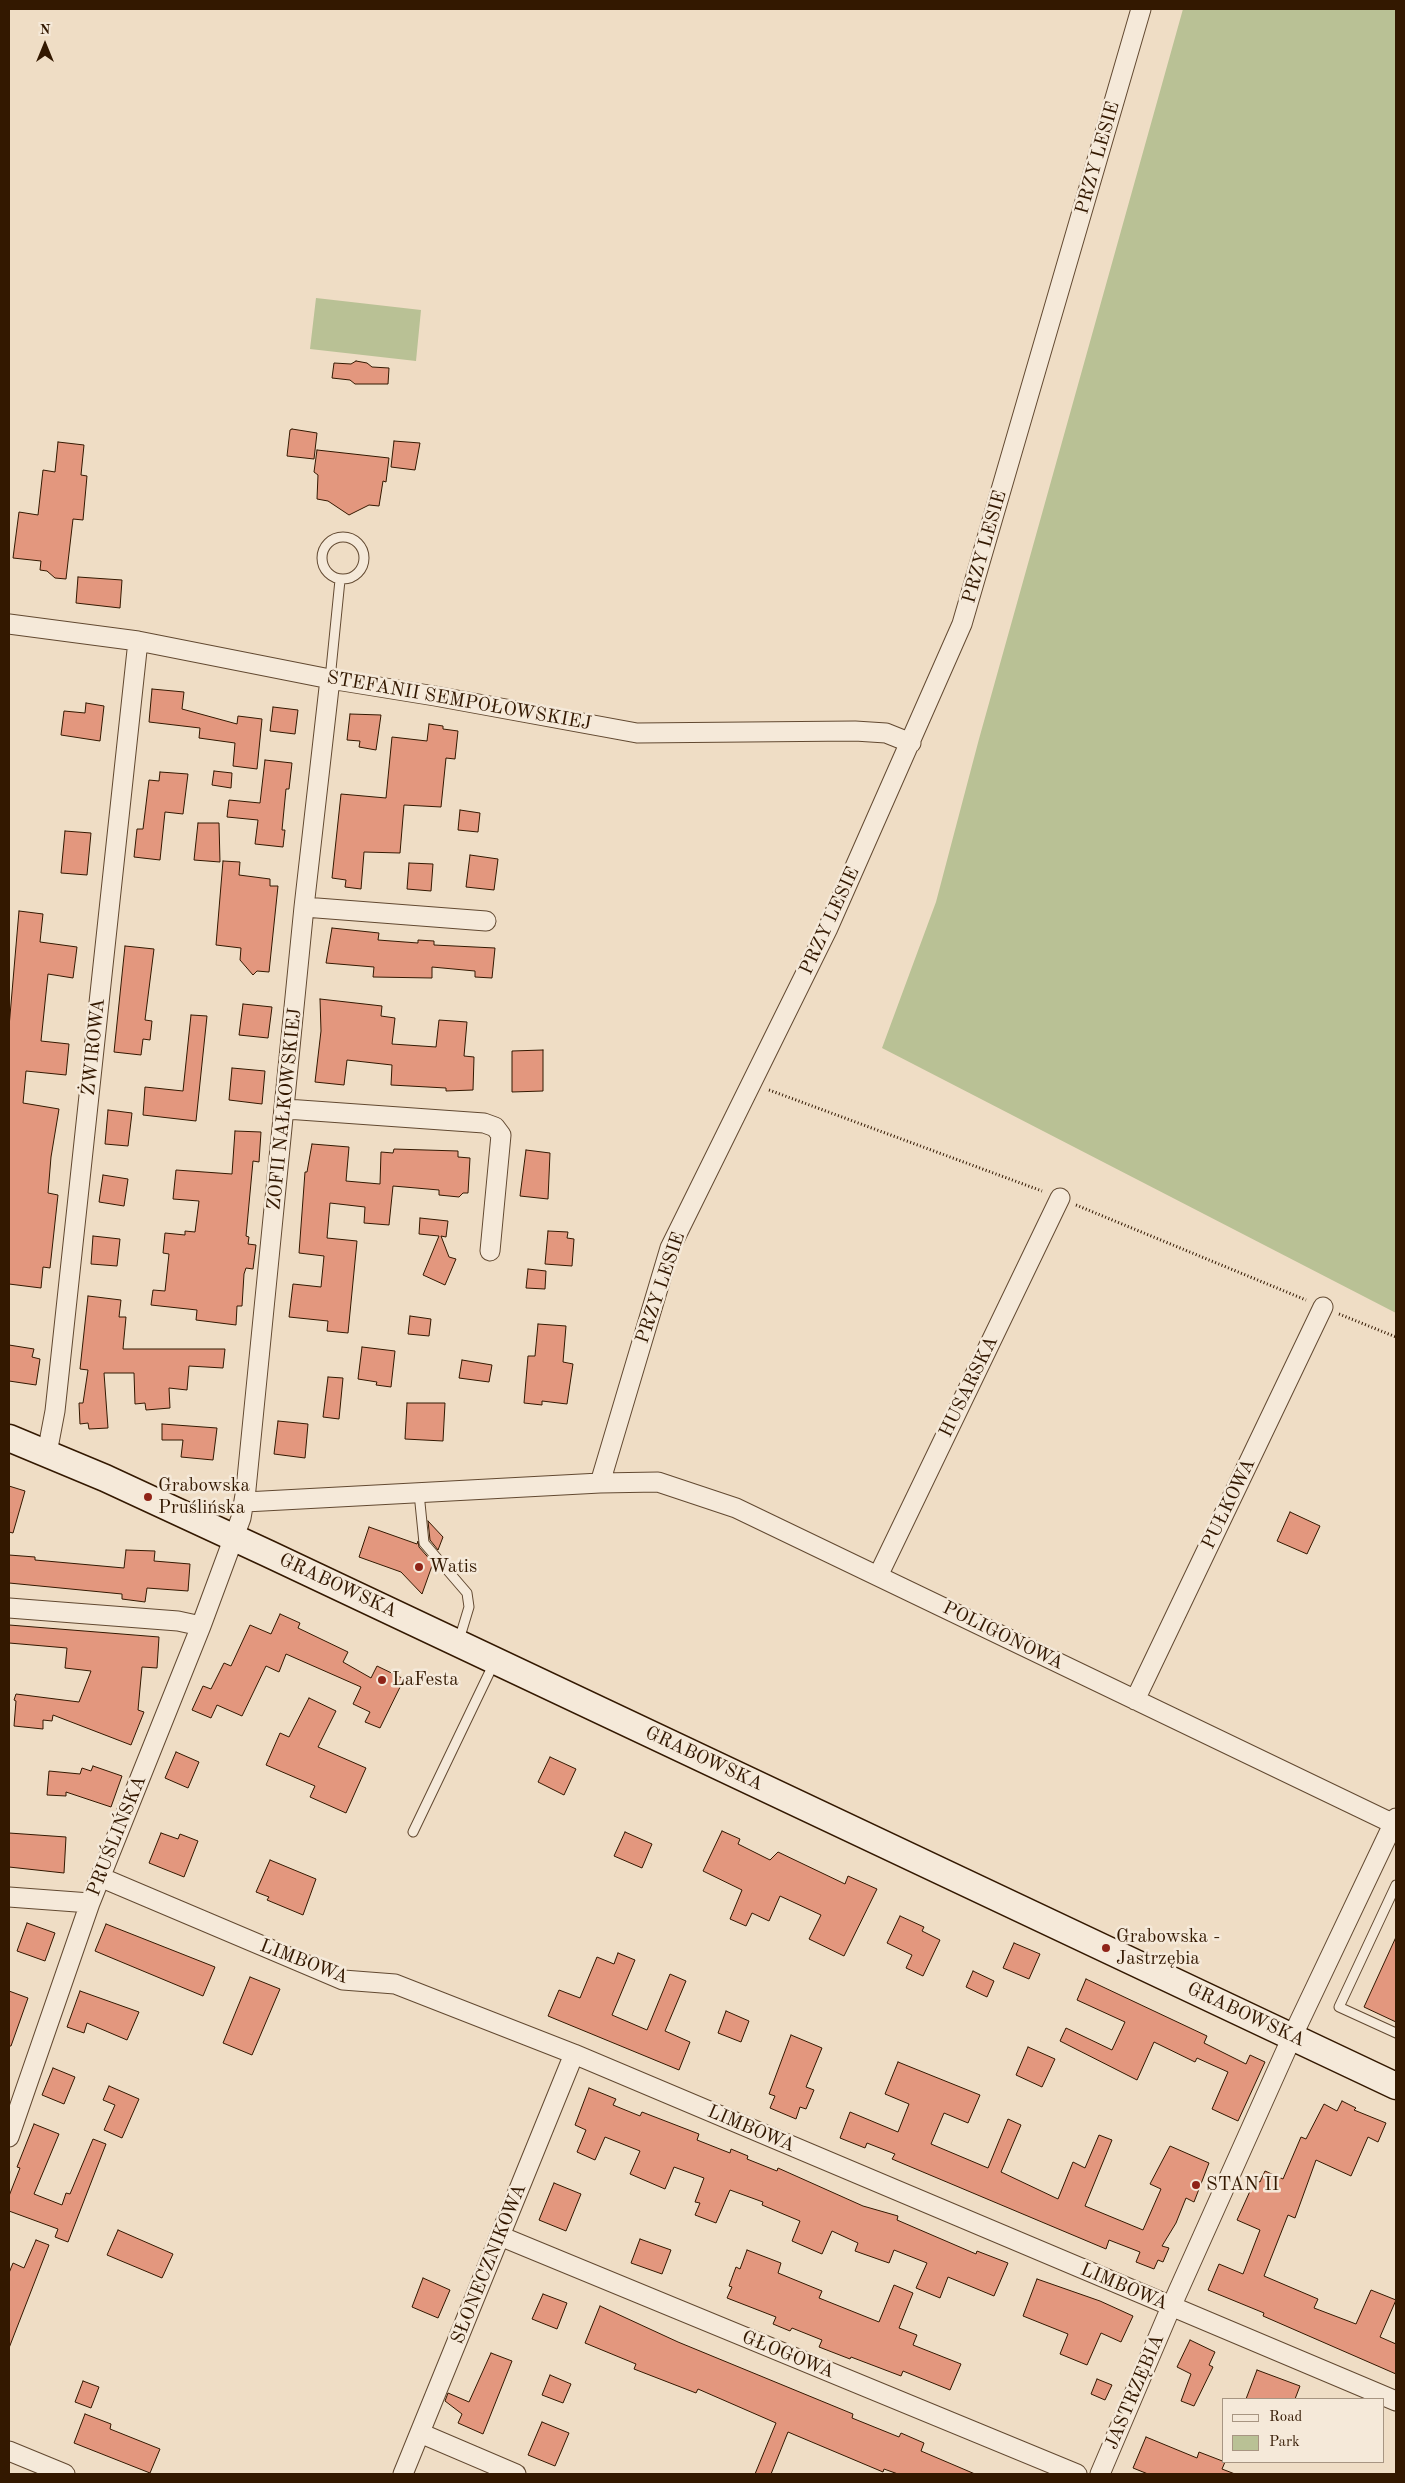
<!DOCTYPE html>
<html>
<head>
<meta charset="utf-8">
<style>
	body { margin:0 }
	#map { position:relative; width:1405px; height:2483px; overflow:hidden; background:#efddc5; font-family:"Old Standard TT",serif }
	canvas { display:block }
	.frame { position:absolute; inset:0; border:10px solid #331800; pointer-events:none }
	.legend { position:absolute; left:1222px; top:2398px; width:162px; height:65px; box-sizing:border-box; background:#f5e9d9; border:1px solid #a79582; margin:0; padding:6px 9px; list-style:none; font-size:15px; color:#331800 }
	.legend li { display:flex; align-items:center; gap:10px; height:25px }
	.legend b { width:25px; border:1px solid #a79582 }
	.north { position:absolute; left:20px; top:20px; width:50px; height:50px; -webkit-text-stroke:4px #f5e9d9; paint-order:stroke; rotate:0deg; font-size:14px; font-weight:700; line-height:20px; text-align:center; color:#331800 }
	.north::after { content:''; display:block; margin:auto; width:18px; height:22px; background:#331800; clip-path:polygon(50% 0,100% 100%,50% 72%,0 100%) }
</style>
</head>
<body>
<div id="map">
<canvas width="1405" height="2483"></canvas>
<div class="frame"></div>
<ul class="legend">
<li><b style="height:6px;background:#f5e9d9"></b>Road</li>
<li><b style="height:14px;background:#b9c195"></b>Park</li>
</ul>
<div class="north">N</div>
</div>
<script>
const c = document.querySelector('canvas').getContext('2d');
c.lineJoin = 'round';
function paint(path, color) { c.fillStyle = color; c.fill(path, 'evenodd'); }
const shape = rows => new Path2D(rows.map(r => 'M' + r).join(''));
function trace(path, color, width, dash) { c.strokeStyle = color; c.lineWidth = width; c.lineCap = dash ? 'butt' : 'round'; c.setLineDash(dash || []); c.stroke(path); }
function drawText(font, color, halo, rows, align = 'center') {
  c.font = font + ' "Old Standard TT",serif'; c.lineWidth = 5; c.setLineDash([]); c.textBaseline = 'middle'; c.strokeStyle = halo; c.fillStyle = color; for (const [text, x, y, turn = 0] of rows) {
    c.save(); c.translate(x, y); c.rotate((+turn || 0) * Math.PI / 180); c.textAlign = isNaN(turn) ? turn : align; if (halo) c.strokeText(text, 0, 0); c.fillText(text, 0, 0); c.restore();
  }
}
paint(shape([
	[1183,9,1396,9,1396,1313,882,1048,936,902,979,739],
	[316,298,421,310,416,361,310,349]
]), '#b9c195');
const building = shape([
	[356,361,367,363,372,367,389,368,388,384,355,384,350,380,332,378,334,363,351,364,356,361],
	[292,429,317,433,314,459,287,456,290,430,292,429],
	[394,441,420,443,415,470,391,467,394,441],
	[58,442,84,445,81,475,87,476,83,520,73,519,66,579,55,578,47,571,40,570,41,561,13,558,19,512,38,515,43,470,55,472,58,442],
	[317,450,389,458,386,482,383,481,379,506,369,505,349,515,328,501,317,499,318,475,314,472,317,450],
	[78,577,122,580,120,608,76,603,78,577],
	[152,689,184,692,182,709,237,724,238,716,262,719,257,769,233,766,235,743,199,738,200,728,149,722,152,689],
	[86,703,104,706,100,741,61,735,64,711,85,713,86,703],
	[273,707,298,710,295,734,270,731,273,707],
	[350,714,381,715,376,750,359,747,360,741,347,740,350,714],
	[429,724,443,726,443,729,458,731,455,759,446,758,441,807,404,805,400,853,364,852,361,889,345,887,346,880,332,878,341,794,386,798,392,737,427,741,429,724],
	[265,760,292,763,289,789,286,789,282,830,285,830,283,847,255,844,258,820,227,817,229,800,260,803,265,760],
	[214,771,232,773,231,788,212,785,214,771],
	[160,772,188,774,183,814,165,812,160,860,134,857,137,829,143,829,149,780,159,781,160,772],
	[460,810,480,813,478,832,458,830,460,810],
	[198,823,219,823,220,862,194,860,198,823],
	[65,831,91,833,87,875,61,873,65,831],
	[470,855,498,859,494,890,466,887,470,855],
	[223,861,240,862,239,875,270,879,270,886,278,886,269,972,257,971,253,975,240,960,241,948,216,945,223,861],
	[409,863,433,864,431,891,407,889,409,863],
	[19,911,43,914,40,942,77,947,73,978,48,974,41,1041,69,1044,66,1075,26,1071,23,1103,59,1109,51,1157,48,1193,58,1195,50,1268,43,1267,41,1288,9,1284,9,1027,19,911],
	[332,928,379,933,378,940,418,943,418,940,434,941,434,945,495,948,492,978,475,977,475,971,432,967,432,978,373,977,374,967,326,963,332,928],
	[125,946,154,949,145,1020,152,1021,150,1040,143,1039,141,1055,114,1052,125,946],
	[320,999,382,1006,381,1016,395,1018,392,1044,436,1047,439,1020,467,1022,464,1056,474,1057,473,1090,446,1091,446,1088,391,1085,392,1065,347,1060,344,1085,315,1082,321,1031,320,999],
	[243,1004,272,1007,268,1038,239,1035,243,1004],
	[191,1015,207,1016,196,1121,143,1115,145,1087,183,1091,191,1015],
	[543,1050,543,1091,512,1092,512,1051,543,1050],
	[232,1068,265,1071,262,1104,229,1100,232,1068],
	[108,1110,132,1113,128,1146,105,1144,108,1110],
	[235,1131,261,1132,259,1162,253,1161,246,1236,249,1237,248,1244,256,1245,253,1269,246,1268,244,1274,242,1306,237,1306,236,1325,196,1320,197,1310,151,1305,153,1290,165,1291,169,1254,163,1253,165,1233,185,1235,185,1231,195,1232,199,1201,173,1199,176,1170,232,1174,235,1131],
	[312,1144,349,1147,346,1181,380,1184,381,1152,393,1153,394,1149,458,1151,458,1157,470,1158,468,1193,463,1193,459,1197,439,1195,439,1190,393,1186,389,1225,364,1223,365,1207,330,1203,327,1238,357,1241,348,1333,327,1331,328,1321,289,1317,293,1284,321,1287,324,1256,299,1253,305,1172,307,1172,312,1144],
	[526,1150,550,1153,548,1199,520,1196,526,1150],
	[103,1175,128,1179,124,1206,99,1202,103,1175],
	[420,1218,448,1221,446,1237,441,1236,449,1257,456,1259,445,1285,423,1275,439,1236,419,1234,420,1218],
	[548,1231,568,1232,567,1238,574,1239,572,1266,545,1264,548,1231],
	[93,1236,120,1239,117,1266,91,1264,93,1236],
	[528,1269,546,1271,545,1289,526,1288,528,1269],
	[88,1296,121,1300,119,1317,126,1317,123,1349,225,1349,223,1368,189,1366,187,1390,169,1388,170,1408,146,1410,145,1403,135,1404,134,1373,104,1373,108,1428,89,1429,88,1423,80,1424,79,1403,83,1403,88,1370,80,1369,88,1296],
	[410,1316,431,1319,429,1336,408,1334,410,1316],
	[538,1324,566,1326,563,1362,573,1364,567,1404,542,1401,542,1405,524,1403,528,1356,535,1356,538,1324],
	[9,1345,34,1349,32,1357,40,1359,36,1385,9,1381,9,1345],
	[362,1347,395,1351,391,1387,376,1385,377,1382,358,1379,362,1347],
	[462,1360,492,1365,489,1382,459,1378,462,1360],
	[328,1377,343,1378,339,1419,323,1417,328,1377],
	[407,1403,445,1403,443,1441,405,1439,407,1403],
	[278,1421,308,1424,305,1458,274,1454,278,1421],
	[162,1424,217,1428,213,1460,181,1457,183,1440,162,1440,162,1424],
	[9,1486,25,1491,13,1533,9,1532,9,1486],
	[1290,1512,1320,1526,1307,1554,1277,1541,1290,1512],
	[428,1521,443,1537,438,1550,430,1540,428,1521],
	[369,1527,417,1544,418,1541,419,1547,433,1563,422,1594,401,1572,359,1557,369,1527],
	[126,1550,155,1551,154,1561,190,1564,188,1591,147,1588,145,1602,122,1599,122,1594,9,1583,9,1555,35,1557,35,1560,124,1568,126,1550],
	[280,1614,300,1623,298,1628,348,1652,343,1662,371,1678,377,1666,404,1679,380,1728,365,1722,370,1712,353,1704,361,1687,286,1654,279,1672,266,1666,242,1716,217,1705,211,1718,192,1710,203,1686,211,1689,224,1663,231,1666,250,1625,271,1634,280,1614],
	[9,1625,159,1637,157,1668,142,1667,138,1710,144,1712,131,1745,53,1715,52,1721,43,1720,43,1729,14,1726,16,1701,14,1700,16,1694,79,1702,91,1671,65,1668,67,1648,9,1643,9,1625],
	[309,1698,336,1711,318,1747,366,1768,346,1813,310,1797,315,1786,266,1765,280,1733,289,1737,309,1698],
	[176,1752,199,1762,188,1788,165,1778,176,1752],
	[550,1757,576,1769,564,1795,538,1782,550,1757],
	[93,1766,122,1776,111,1807,66,1792,66,1796,47,1795,49,1771,80,1774,82,1768,91,1771,93,1766],
	[722,1831,740,1839,738,1844,770,1860,778,1852,845,1884,848,1876,877,1889,844,1956,809,1939,821,1915,780,1896,769,1921,752,1913,746,1926,730,1919,742,1890,703,1871,722,1831],
	[625,1832,652,1844,642,1868,614,1856,625,1832],
	[9,1833,66,1837,64,1873,9,1867,9,1833],
	[161,1833,178,1839,180,1834,198,1841,184,1877,149,1863,161,1833],
	[270,1860,316,1879,303,1915,267,1900,269,1897,256,1892,270,1860],
	[900,1916,924,1927,922,1931,940,1940,923,1976,906,1968,912,1955,887,1943,900,1916],
	[27,1923,55,1933,45,1961,17,1951,27,1923],
	[106,1924,215,1967,203,1996,95,1951,106,1924],
	[1396,1937,1396,2022,1364,2007,1396,1937],
	[1014,1943,1040,1954,1029,1979,1003,1968,1014,1943],
	[618,1953,635,1960,612,2015,647,2030,670,1974,686,1981,665,2031,690,2042,679,2070,548,2016,559,1990,580,1998,597,1957,614,1964,618,1953],
	[973,1971,994,1981,987,1997,966,1987,973,1971],
	[250,1977,280,1989,252,2055,223,2043,250,1977],
	[1086,1979,1207,2036,1204,2043,1246,2064,1250,2055,1265,2062,1238,2121,1212,2109,1228,2072,1197,2058,1195,2062,1154,2042,1137,2080,1060,2041,1066,2028,1112,2050,1125,2022,1077,2000,1086,1979],
	[9,1991,28,1998,11,2046,9,2046,9,1991],
	[80,1991,139,2012,127,2040,87,2023,84,2033,67,2027,80,1991],
	[726,2011,749,2021,741,2042,718,2033,726,2011],
	[791,2035,822,2048,806,2087,814,2090,806,2109,800,2107,796,2119,770,2108,775,2096,769,2094,791,2035],
	[1028,2047,1055,2059,1042,2087,1016,2075,1028,2047],
	[898,2062,980,2095,968,2123,944,2113,931,2144,988,2168,1008,2119,1021,2125,1001,2172,1058,2199,1073,2162,1085,2168,1099,2135,1112,2140,1085,2206,1143,2230,1161,2189,1150,2184,1170,2146,1209,2163,1194,2202,1186,2198,1176,2223,1162,2246,1169,2248,1163,2262,1158,2260,1154,2269,1136,2262,1140,2252,1109,2240,1106,2249,892,2159,895,2154,867,2143,865,2148,840,2138,850,2112,898,2132,909,2104,885,2094,898,2062],
	[53,2068,75,2077,64,2104,42,2095,53,2068],
	[109,2086,139,2099,122,2138,104,2130,115,2105,103,2100,109,2086],
	[589,2088,616,2099,613,2105,640,2116,642,2112,699,2134,697,2140,730,2153,731,2149,748,2156,747,2159,777,2171,778,2168,863,2206,898,2216,897,2220,976,2254,977,2251,1008,2263,994,2296,948,2277,940,2298,916,2288,927,2263,894,2250,889,2263,855,2251,858,2243,832,2231,822,2254,792,2241,800,2221,762,2205,763,2202,730,2190,716,2223,695,2215,700,2203,695,2202,704,2178,674,2167,665,2189,630,2174,640,2151,605,2137,595,2160,577,2152,586,2130,575,2125,589,2088],
	[1342,2101,1356,2108,1354,2110,1386,2123,1378,2142,1368,2137,1351,2176,1316,2160,1295,2218,1288,2215,1264,2276,1318,2299,1314,2308,1356,2324,1371,2290,1396,2300,1380,2337,1396,2344,1396,2374,1263,2316,1264,2313,1208,2290,1219,2264,1243,2274,1260,2230,1237,2220,1255,2180,1260,2182,1265,2171,1283,2179,1301,2137,1306,2139,1324,2104,1337,2111,1342,2101],
	[34,2124,59,2134,34,2194,62,2205,66,2193,70,2194,93,2139,106,2144,68,2242,55,2237,58,2229,9,2211,9,2196,20,2168,17,2167,34,2124],
	[554,2183,581,2194,566,2231,539,2220,554,2183],
	[118,2230,173,2254,162,2278,107,2255,118,2230],
	[640,2239,671,2250,662,2274,631,2263,640,2239],
	[36,2240,49,2245,9,2348,9,2273,13,2263,24,2268,36,2240],
	[747,2250,781,2263,778,2273,822,2291,819,2298,879,2322,894,2285,913,2293,899,2328,917,2335,913,2345,961,2364,950,2390,903,2371,901,2376,851,2357,850,2359,819,2347,822,2340,792,2328,790,2331,773,2324,776,2317,727,2298,732,2287,729,2286,736,2267,740,2269,747,2250],
	[423,2278,450,2290,438,2318,412,2307,423,2278],
	[1037,2279,1100,2301,1133,2316,1121,2342,1101,2333,1087,2365,1060,2354,1068,2334,1023,2316,1037,2279],
	[543,2294,567,2303,557,2329,532,2319,543,2294],
	[600,2306,678,2342,853,2414,852,2418,899,2437,901,2433,924,2443,921,2451,975,2474,898,2474,884,2469,883,2472,788,2432,771,2474,755,2474,776,2423,698,2389,696,2393,634,2369,636,2364,585,2343,600,2306],
	[1190,2340,1215,2352,1209,2365,1213,2367,1194,2406,1181,2401,1191,2374,1177,2367,1190,2340],
	[491,2353,512,2361,483,2434,458,2423,462,2414,445,2401,448,2393,469,2402,491,2353],
	[1257,2370,1300,2386,1295,2399,1246,2399,1257,2370],
	[550,2375,571,2384,563,2403,542,2395,550,2375],
	[1097,2379,1112,2385,1105,2400,1091,2394,1097,2379],
	[83,2381,99,2387,91,2408,75,2402,83,2381],
	[85,2414,111,2424,110,2429,160,2449,150,2473,74,2443,85,2414],
	[542,2422,569,2433,555,2466,528,2455,542,2422],
	[1146,2437,1197,2458,1199,2452,1225,2462,1222,2469,1235,2474,1148,2474,1133,2468,1146,2437]
]);
paint(building, '#e3977e');
trace(building, '#331800', 1);
const lane = shape([
	'322 558a21 21 0 1 1 42 0a21 21 0 1 1-42 0Z',
	[330,679,340,580],
	[419,1493,424,1543,467,1593,469,1607,459,1640],
	[413,1832,494,1663],
	[1396,1885,1339,2007,1396,2033]
]);
const street = shape([
	[9,624,138,641,330,679,435,696,637,733,855,731,886,733,911,743],
	[304,907,486,921],
	[286,1109,484,1123,495,1127,501,1135,490,1251],
	[47,1453,55,1411,138,641],
	[600,1483,658,1482,736,1508,1396,1825],
	[245,1502,600,1483,670,1248,828,928,962,624,1141,9],
	[878,1576,1060,1198],
	[9,1608,178,1621,201,1626],
	[1135,1700,1323,1307],
	[100,1877,343,1980,395,1984,574,2054,1396,2401],
	[9,1897,90,1903],
	[9,2137,90,1903,201,1626,241,1518,246,1489,304,907,330,679],
	[500,2236,1077,2474],
	[420,2433,516,2474],
	[9,2451,65,2474],
	[403,2474,574,2054],
	[1100,2474,1171,2307,1292,2037,1396,1818]
]);
const secondary = shape([
	[9,1438,105,1478,269,1554,1396,2086]
]);
trace(lane, '#624931', 11);
trace(street, '#624931', 21);
trace(secondary, '#331800', 29);
trace(shape([
	[769,1090,1042,1191],
	[1076,1205,1306,1300],
	[1339,1314,1396,1337]
]), '#331800', 3, [1, 2.5]);
trace(lane, '#f5e9d9', 9);
trace(street, '#f5e9d9', 19);
trace(secondary, '#f5e9d9', 26);
for (const [x, y, r, color] of [
	[148,1497,5,"#8f2418"],
	[419,1567,5,"#8f2418"],
	[382,1680,5,"#8f2418"],
	[1106,1948,5,"#8f2418"],
	[1196,2185,5,"#8f2418"]
]) { const dot = new Path2D(); dot.arc(x, y, r, 0, 2 * Math.PI); c.fillStyle = color; c.fill(dot); trace(dot, '#f5e9d9', 2); }
drawText('19px', '#331800', '#f5e9d9', [
	["PRZY LESIE",1098,158,-74],
	["PRZY LESIE",985,547,-74],
	["STEFANII SEMPOŁOWSKIEJ",459,701,10],
	["PRZY LESIE",830,921,-65],
	["ŻWIROWA",94,1047,-84],
	["ZOFII NAŁKOWSKIEJ",285,1109,-84],
	["PRZY LESIE",661,1288,-71],
	["HUSARSKA",969,1387,-64],
	["PUŁKOWA",1229,1504,-64],
	["GRABOWSKA",338,1586,25],
	["POLIGONOWA",1003,1636,26],
	["GRABOWSKA",704,1759,25],
	["PRUŚLIŃSKA",117,1836,-68],
	["LIMBOWA",304,1962,21],
	["GRABOWSKA",1246,2015,25],
	["LIMBOWA",751,2129,23],
	["SŁONECZNIKOWA",489,2264,-68],
	["LIMBOWA",1124,2287,23],
	["GŁOGOWA",788,2355,22],
	["JASTRZĘBIA",1135,2392,-67]
]);
drawText('19px', '#331800', '#f5e9d9', [
	["Grabowska",158,1486],
	["Pruślińska",158,1508],
	["Watis",429,1567],
	["LaFesta",392,1680],
	["Grabowska -",1116,1937],
	["Jastrzębia",1116,1959],
	["STAN II",1206,2185]
], 'left');
</script>
</body>
</html>
